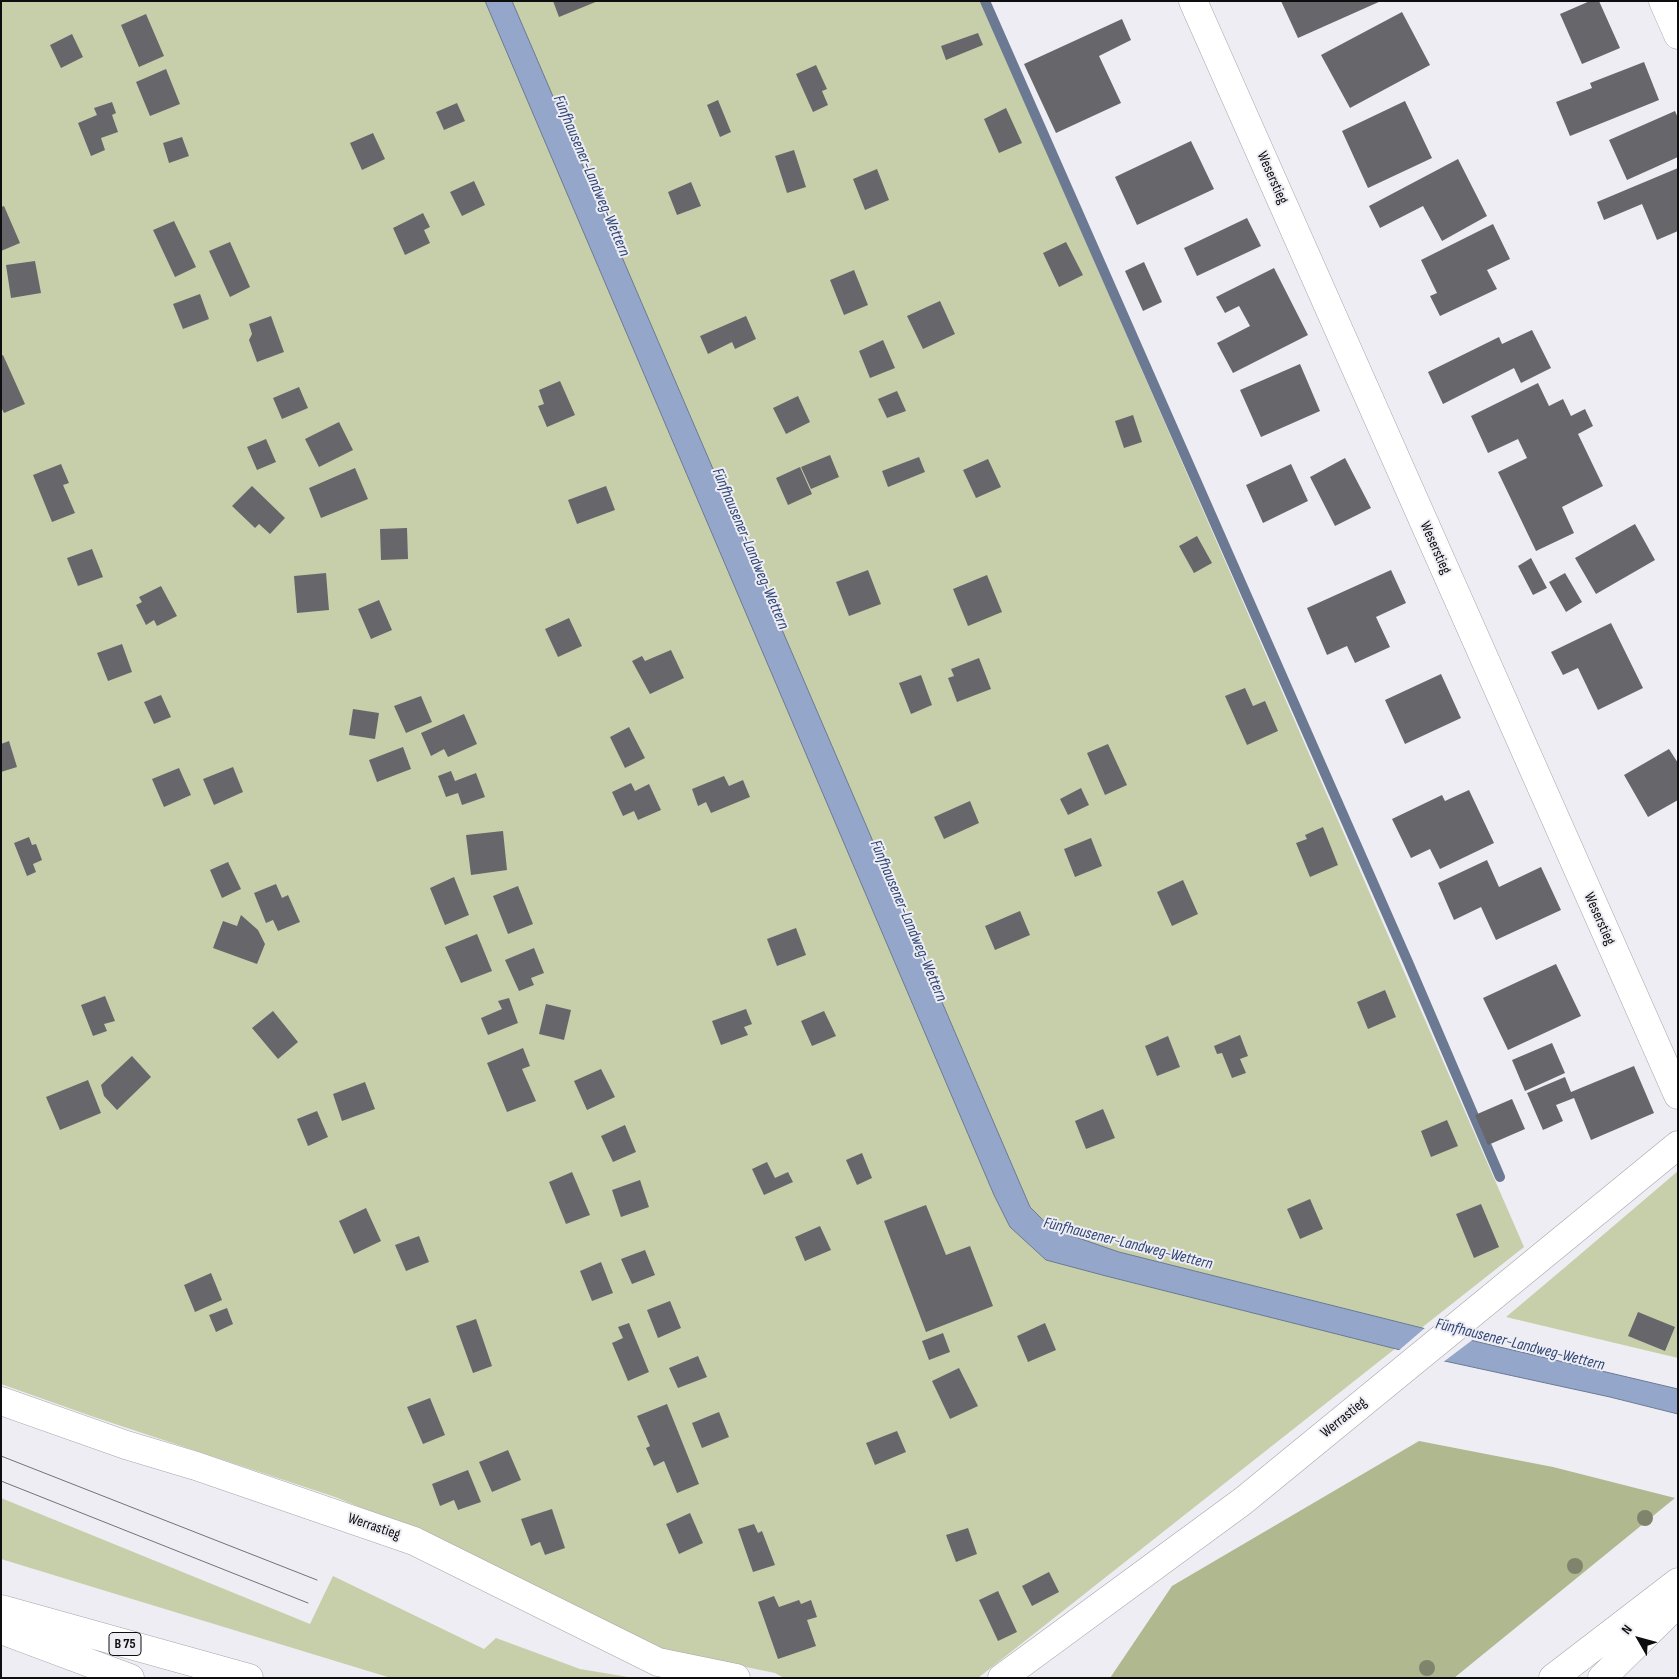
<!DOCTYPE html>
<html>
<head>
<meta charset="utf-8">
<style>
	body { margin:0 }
	#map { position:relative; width:1679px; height:1679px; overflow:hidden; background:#eeedf3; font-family:"Sofia Sans Condensed",sans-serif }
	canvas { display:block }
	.frame { position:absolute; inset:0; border:2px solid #0e0e10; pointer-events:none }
	.north { position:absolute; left:1614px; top:1614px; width:50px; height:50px; -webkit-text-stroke:4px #eeedf3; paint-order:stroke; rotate:308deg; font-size:14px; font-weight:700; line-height:20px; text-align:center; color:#0e0e10 }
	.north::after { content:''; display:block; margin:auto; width:18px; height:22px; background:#0e0e10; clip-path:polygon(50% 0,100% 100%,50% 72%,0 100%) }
</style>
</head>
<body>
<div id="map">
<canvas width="1679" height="1679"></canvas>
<div class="frame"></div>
<div class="north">N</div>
</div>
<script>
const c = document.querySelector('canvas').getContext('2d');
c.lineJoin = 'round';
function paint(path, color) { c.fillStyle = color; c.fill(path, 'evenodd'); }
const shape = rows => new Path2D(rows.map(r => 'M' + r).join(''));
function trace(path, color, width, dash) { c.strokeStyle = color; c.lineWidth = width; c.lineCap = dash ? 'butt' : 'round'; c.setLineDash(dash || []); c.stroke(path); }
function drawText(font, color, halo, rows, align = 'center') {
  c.font = font + ' "Sofia Sans Condensed",sans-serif'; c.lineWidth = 4; c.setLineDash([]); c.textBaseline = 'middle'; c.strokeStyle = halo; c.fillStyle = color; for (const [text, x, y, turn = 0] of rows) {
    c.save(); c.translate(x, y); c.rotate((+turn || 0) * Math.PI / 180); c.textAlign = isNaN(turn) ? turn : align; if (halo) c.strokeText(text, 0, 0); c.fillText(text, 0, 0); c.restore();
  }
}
paint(shape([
	[1,1,981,1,1524,1247,978,1678,784,1678,775,1673,663,1650,440,1540,335,1497,91,1416,1,1384],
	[1678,1171,1678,1358,1506,1317,1563,1269],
	[1,1498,310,1624,333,1576,484,1649,496,1638,580,1669,634,1678,391,1678,1,1559]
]), '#c7cfaa');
paint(shape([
	[1419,1441,1553,1467,1675,1498,1454,1678,1110,1678,1172,1586]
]), '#b0b88f');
const water = shape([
	[485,1,512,1,1030,1207,1052,1229,1119,1252,1470,1340,1678,1389,1678,1414,1610,1397,1440,1360,1106,1276,1046,1260,1010,1227,994,1195,485,1]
]);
paint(water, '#94a7cb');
trace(water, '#6c7993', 1);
paint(shape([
	[1426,1327,1431,1328,1475,1338,1442,1363,1397,1352]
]), '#eeedf3');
trace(shape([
	[985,1,1408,962,1500,1177]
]), '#6c7993', 10);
paint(shape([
	[553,1,598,1,559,17],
	[1281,1,1381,1,1298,38],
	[1590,1,1599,1,1620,48,1582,64,1560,14],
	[1402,12,1430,65,1350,108,1321,55],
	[146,14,164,56,139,67,121,25],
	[1122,19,1131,40,1099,56,1121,103,1056,133,1024,64],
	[978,33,983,45,946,60,941,46],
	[72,34,83,57,61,68,50,45],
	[1644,62,1659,100,1570,136,1556,102,1592,88,1590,83],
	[816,65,827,89,822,91,828,105,813,112,796,74],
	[166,69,180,104,150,116,136,82],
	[718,100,731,132,720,137,707,105],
	[1405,101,1432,158,1368,188,1342,131],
	[112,102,116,113,112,115,118,132,101,138,105,150,91,156,78,123,97,115,94,108],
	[457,103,465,121,444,130,436,112],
	[1006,108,1022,143,999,153,984,119],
	[1675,111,1678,118,1678,157,1627,180,1609,140],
	[373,133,385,159,362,170,350,143],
	[182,137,189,156,169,163,163,143],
	[1191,141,1214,189,1137,225,1115,177],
	[794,150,806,187,787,193,775,156],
	[1458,159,1487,216,1442,241,1423,206,1380,228,1369,206],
	[1678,168,1678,231,1657,240,1642,204,1604,220,1597,202],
	[877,169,889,200,865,210,853,179],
	[474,181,485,205,462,216,450,192],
	[691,182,701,206,677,215,668,192],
	[4,206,20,243,1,251,1,207],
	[423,213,430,227,424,230,430,243,405,255,393,228],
	[1247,218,1261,246,1197,276,1184,248],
	[174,221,196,267,175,277,153,230],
	[1493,224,1510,259,1487,270,1497,289,1440,316,1430,296,1437,293,1421,260],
	[230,242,250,287,230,297,209,251],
	[1066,242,1083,275,1059,287,1043,253],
	[35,261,41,293,11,298,6,265],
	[1144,262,1162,302,1143,311,1125,271],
	[1274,268,1308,335,1233,373,1217,343,1250,326,1239,306,1225,313,1216,297],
	[854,270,868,305,844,315,830,280],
	[200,294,209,319,183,329,173,304],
	[940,301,955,334,923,349,907,316],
	[271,316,284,352,257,362,249,340,252,334,249,324],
	[746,316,756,339,735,349,732,342,708,354,700,336],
	[1532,330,1551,368,1521,383,1514,368,1443,404,1428,372,1499,337,1502,344],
	[883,340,895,368,870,378,859,351],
	[3,355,25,404,4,413,1,407,1,356],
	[1300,364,1320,411,1261,437,1240,390],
	[560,381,575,415,547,427,538,406,544,404,539,390],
	[1538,383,1549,406,1563,399,1571,416,1585,409,1593,426,1578,434,1603,486,1562,507,1574,533,1536,551,1498,472,1527,458,1518,439,1488,453,1471,416],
	[299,387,308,408,282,419,273,398],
	[897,391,906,411,887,418,878,399],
	[798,396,810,422,786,434,773,408],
	[1133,415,1142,442,1124,448,1115,421],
	[339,422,353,450,319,467,305,439],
	[266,439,276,462,257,470,247,447],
	[830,455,839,477,811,489,801,467],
	[919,457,925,472,888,487,882,471],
	[1345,458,1371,508,1335,526,1310,477],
	[988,459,1001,487,976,498,963,470],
	[61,464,69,483,63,485,75,513,52,522,33,475],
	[1291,464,1308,501,1263,523,1246,485],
	[800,467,812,494,788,505,776,478],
	[355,468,368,499,321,518,309,488],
	[252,486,285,518,270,534,259,524,255,528,232,506],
	[606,486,615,510,577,524,568,500],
	[1635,524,1655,560,1596,594,1575,558],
	[407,528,408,559,381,560,380,529],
	[1197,536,1212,563,1194,573,1179,546],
	[92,549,103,577,78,586,67,558],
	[1531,558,1547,588,1533,595,1518,566],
	[868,570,881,604,849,616,836,582],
	[1391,570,1406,603,1376,617,1390,647,1355,663,1347,646,1327,655,1307,608],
	[326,573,329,610,297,613,294,576],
	[1565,573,1582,602,1566,612,1549,582],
	[987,575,1002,612,968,626,953,589],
	[161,586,177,616,157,626,154,620,146,625,136,605,142,602,139,597],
	[379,600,392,630,371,639,358,609],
	[569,618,582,646,558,657,545,629],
	[1611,623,1643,688,1598,710,1578,668,1563,675,1551,652],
	[122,644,132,672,108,681,97,653],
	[671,650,684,678,650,694,632,661,642,656,645,661],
	[979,658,991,689,957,702,948,678,954,676,951,669],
	[1441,674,1461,718,1405,744,1385,700],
	[921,675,932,705,911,714,899,683],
	[1245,688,1253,706,1265,701,1278,731,1247,745,1225,696],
	[161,695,171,717,154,724,144,702],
	[421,696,432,722,406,733,394,706],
	[353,709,379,713,375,739,349,735],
	[464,714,477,744,448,757,444,749,431,756,421,733],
	[629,727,645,758,625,768,610,737],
	[9,741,17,767,1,772,1,744],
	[1108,744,1127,785,1105,795,1087,753],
	[403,747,411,769,377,782,369,760],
	[1669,749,1678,763,1678,800,1648,817,1624,775],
	[233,767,243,792,214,805,203,779],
	[179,768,191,795,164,807,152,779],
	[451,771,455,781,476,773,485,797,462,805,458,793,446,797,438,776],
	[724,776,729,786,743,780,750,797,711,813,706,802,698,806,692,789],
	[631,783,635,791,649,784,661,810,638,820,634,811,623,816,612,792],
	[1081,788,1089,805,1068,815,1060,799],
	[1469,790,1494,843,1440,869,1430,849,1411,858,1392,819,1442,795,1445,801],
	[970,801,979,823,944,839,934,817],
	[1323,827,1338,865,1310,877,1296,843,1307,839,1305,835],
	[503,831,507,870,471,875,466,835],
	[29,837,32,845,36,844,42,860,33,864,36,872,27,876,14,843],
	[1091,838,1102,866,1075,877,1064,849],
	[1487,860,1499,887,1541,867,1561,910,1496,940,1481,907,1454,920,1438,883],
	[228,862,241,889,222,898,210,870],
	[454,877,469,915,445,925,430,888],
	[1183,880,1198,914,1172,926,1157,892],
	[276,884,282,898,288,895,300,922,278,931,273,920,266,923,254,893],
	[518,886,533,924,508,934,493,896],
	[1020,911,1030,935,995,950,985,926],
	[241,915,258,930,265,944,257,964,213,948,223,921,237,926],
	[796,928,806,955,777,966,767,939],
	[477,934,492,971,461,983,445,947],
	[534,948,544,973,531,978,534,985,519,991,505,960],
	[1556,964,1581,1016,1508,1050,1483,998],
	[1385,990,1396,1017,1368,1029,1357,1002],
	[105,996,115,1021,104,1024,107,1031,93,1036,81,1005],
	[509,998,518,1023,488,1035,481,1018,502,1009,498,1001],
	[546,1004,571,1010,564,1040,539,1034],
	[746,1009,752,1024,744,1027,748,1035,721,1045,712,1021],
	[273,1011,298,1042,278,1059,252,1028],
	[824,1011,836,1036,812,1046,801,1021],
	[1240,1035,1248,1056,1240,1059,1246,1073,1232,1078,1222,1053,1217,1054,1214,1046],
	[1168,1036,1180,1067,1157,1076,1145,1046],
	[1552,1043,1565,1073,1525,1091,1512,1060],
	[523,1048,530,1066,522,1069,536,1101,507,1112,487,1063],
	[132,1056,151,1077,117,1110,104,1096,101,1085],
	[1634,1066,1654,1113,1591,1140,1574,1098,1556,1105,1563,1121,1543,1130,1527,1093,1565,1077,1571,1092],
	[601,1069,615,1097,587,1110,574,1081],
	[88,1080,101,1113,60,1130,46,1097],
	[365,1082,375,1109,342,1121,333,1094],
	[1512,1099,1525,1129,1488,1145,1475,1115],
	[1103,1109,1115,1138,1086,1149,1075,1121],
	[317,1111,328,1137,308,1146,297,1119],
	[1447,1120,1458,1146,1431,1157,1421,1131],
	[625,1125,636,1152,613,1162,601,1136],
	[862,1153,872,1178,857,1185,846,1160],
	[767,1162,775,1178,788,1172,793,1182,764,1195,752,1169],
	[572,1172,590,1215,566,1224,549,1182],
	[640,1180,649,1207,621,1217,612,1190],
	[1310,1199,1323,1229,1300,1239,1287,1209],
	[1481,1204,1499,1247,1474,1258,1456,1214],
	[926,1205,946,1255,970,1246,993,1306,926,1332,884,1221],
	[366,1208,381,1241,354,1254,339,1221],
	[820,1226,831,1250,805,1261,795,1237],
	[419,1236,429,1262,406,1271,395,1245],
	[645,1250,655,1275,632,1284,621,1259],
	[601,1262,613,1293,592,1301,580,1271],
	[211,1273,222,1300,195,1312,184,1285],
	[670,1301,681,1328,658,1338,647,1310],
	[227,1308,233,1324,216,1332,209,1315],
	[1638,1312,1675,1327,1665,1351,1628,1336],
	[476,1319,492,1366,473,1373,456,1326],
	[629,1323,649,1372,628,1381,612,1343,623,1338,618,1327],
	[1045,1323,1056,1350,1028,1362,1017,1336],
	[943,1333,950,1352,929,1360,922,1341],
	[698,1356,707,1377,678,1388,669,1368],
	[959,1368,978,1406,950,1419,932,1381],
	[430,1398,445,1435,423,1444,407,1407],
	[667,1404,699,1484,677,1493,664,1461,654,1466,646,1448,650,1446,637,1416],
	[719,1412,729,1437,702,1448,692,1423],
	[897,1431,906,1452,875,1465,866,1443],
	[508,1450,521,1480,492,1492,479,1462],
	[468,1470,481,1502,458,1510,454,1500,440,1506,432,1484],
	[552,1509,565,1548,545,1555,540,1542,531,1546,521,1519],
	[690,1513,703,1543,679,1554,666,1524],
	[754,1524,758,1533,762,1531,775,1565,753,1572,738,1529],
	[968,1528,977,1554,956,1562,946,1535],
	[1049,1572,1059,1592,1032,1606,1022,1586],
	[998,1591,1017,1632,998,1641,979,1600],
	[774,1596,779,1607,799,1600,801,1604,811,1600,817,1617,807,1620,816,1646,778,1659,758,1602]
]), '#67666b');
const minor = shape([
	[1193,1,1678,1095],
	[1663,1,1678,35],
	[1,1401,126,1445,196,1466,414,1541,658,1662,736,1678],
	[1002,1678,1243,1501,1678,1145]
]);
const major = shape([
	[1553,1678,1678,1582],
	[1602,1678,1678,1603]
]);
const highway = shape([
	[1,1609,249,1678],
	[1,1630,130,1678]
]);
trace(minor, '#a6a5aa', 29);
trace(major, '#a6a5aa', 29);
trace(highway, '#a6a5aa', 29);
trace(minor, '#fff', 28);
trace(major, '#fff', 28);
trace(highway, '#fff', 28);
trace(shape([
	[1,1456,317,1580],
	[1,1481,308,1603]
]), '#737376', 1);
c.fillStyle = '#81846d';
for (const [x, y] of [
	[1645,1518],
	[1575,1566],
	[1427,1668]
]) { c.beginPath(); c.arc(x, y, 8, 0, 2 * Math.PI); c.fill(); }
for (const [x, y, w] of [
	[125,1644,32]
]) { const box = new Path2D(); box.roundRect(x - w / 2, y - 11.5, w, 23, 4); c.fillStyle = '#eeedf3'; c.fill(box); trace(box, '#0e0e10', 1); }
drawText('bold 14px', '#0e0e10', null, [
	["B 75",125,1644]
]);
drawText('15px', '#0e0e10', '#eeedf3', [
	["Weserstieg",1272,178,66],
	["Weserstieg",1435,548,66],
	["Weserstieg",1599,919,66],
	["Werrastieg",1344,1418,-39],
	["Werrastieg",374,1527,19]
]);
drawText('italic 16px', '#2f4676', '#eeedf3', [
	["Fünfhausener-Landweg-Wettern",591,176,67],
	["Fünfhausener-Landweg-Wettern",750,549,67],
	["Fünfhausener-Landweg-Wettern",908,921,67],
	["Fünfhausener-Landweg-Wettern",1128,1244,14],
	["Fünfhausener-Landweg-Wettern",1520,1345,14]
]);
</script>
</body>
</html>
